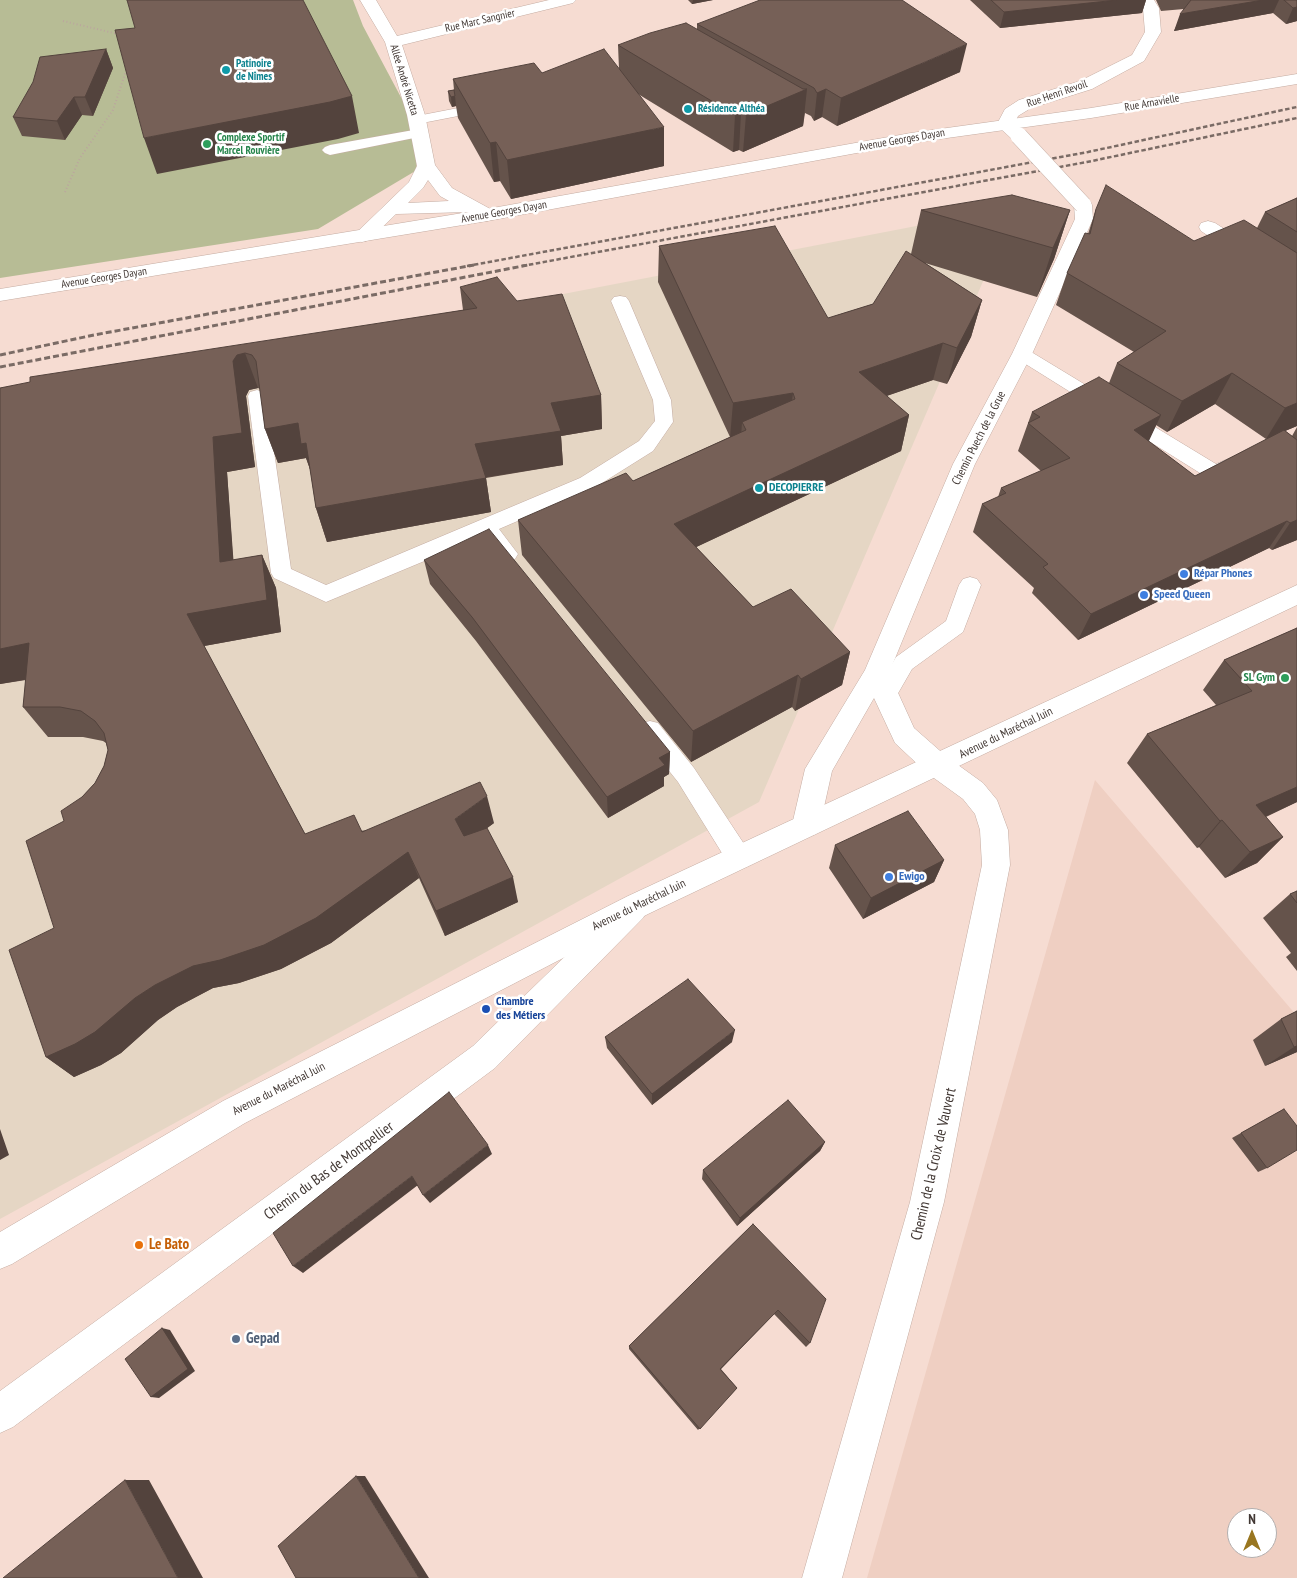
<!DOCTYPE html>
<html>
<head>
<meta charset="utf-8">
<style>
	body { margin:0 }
	#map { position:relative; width:1297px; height:1578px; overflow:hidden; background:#f6dcd2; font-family:"PT Sans Narrow",sans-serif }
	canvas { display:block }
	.north { position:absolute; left:1227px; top:1508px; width:50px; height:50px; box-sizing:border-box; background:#fff; border:1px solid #b3afae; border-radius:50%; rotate:0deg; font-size:14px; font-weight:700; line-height:20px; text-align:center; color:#423834 }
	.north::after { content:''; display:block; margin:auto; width:18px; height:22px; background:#997620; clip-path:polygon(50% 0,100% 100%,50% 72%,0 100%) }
</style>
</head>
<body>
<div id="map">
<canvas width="1297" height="1578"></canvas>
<div class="north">N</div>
</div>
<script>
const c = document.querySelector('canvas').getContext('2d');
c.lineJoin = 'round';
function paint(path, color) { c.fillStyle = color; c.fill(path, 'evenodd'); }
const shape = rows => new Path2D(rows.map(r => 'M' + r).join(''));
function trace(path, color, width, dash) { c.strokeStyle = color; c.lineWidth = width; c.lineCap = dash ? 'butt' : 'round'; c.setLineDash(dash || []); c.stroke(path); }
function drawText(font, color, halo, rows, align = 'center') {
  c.font = font + ' "PT Sans Narrow",sans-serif'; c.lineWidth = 5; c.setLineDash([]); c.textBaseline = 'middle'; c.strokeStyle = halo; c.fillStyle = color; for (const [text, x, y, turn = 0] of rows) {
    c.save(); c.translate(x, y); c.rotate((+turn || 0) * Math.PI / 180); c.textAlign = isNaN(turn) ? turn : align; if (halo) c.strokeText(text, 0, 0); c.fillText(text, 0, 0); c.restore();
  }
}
paint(shape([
	[1095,780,1297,1016,1297,1578,867,1578],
	[1237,1518,1267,1518,1267,1548,1237,1548]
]), '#efcfc2');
paint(shape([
	[1015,207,759,802,0,1219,0,416,288,347]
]), '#e5d6c4');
paint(shape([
	[0,0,353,0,363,26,412,118,417,170,318,229,0,278]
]), '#b7bc95');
const lane = shape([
	[489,102,494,103,496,106,494,109,417,124,412,123,410,120,412,117,417,116,489,102],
	[419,129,424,130,426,133,424,136,330,155,325,153,322,150,325,147,330,145,419,129],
	[620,296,626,297,629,301,671,400,673,422,653,451,594,488,499,529,518,554,515,559,508,562,501,559,482,537,326,602,274,578,271,573,248,396,250,392,257,390,264,392,266,396,291,569,326,585,580,478,639,441,655,421,653,400,611,301,614,297,620,296],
	[1022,348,1028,350,1216,464,1237,455,1244,457,1247,462,1244,467,1222,478,1215,480,1208,478,1016,358,1013,354,1016,350,1022,348],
	[970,577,977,579,981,585,963,632,912,669,893,702,885,705,877,702,874,696,896,657,946,621,959,585,963,579,970,577],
	[650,721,658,723,694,768,748,850,751,858,748,866,739,869,730,866,678,782,642,737,639,730,642,723,650,721]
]);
const street = shape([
	[360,0,376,0,397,36,549,0,576,0,573,3,402,45,425,115,435,165,452,188,494,211,496,215,494,219,487,221,480,219,468,212,396,214,369,240,362,242,355,240,353,236,409,182,417,166,407,115,385,42,360,0],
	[428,180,440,196,449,201,408,203,423,188,428,180],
	[1138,0,1154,0,1159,8,1161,32,1144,61,1092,89,1031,108,1018,116,1015,123,1028,136,1025,140,1019,141,1013,140,1000,128,997,124,1005,109,1019,100,1080,81,1132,55,1145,32,1143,8,1138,0],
	[1083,199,1090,201,1092,205,1093,219,1032,354,975,464,889,673,914,728,947,757,983,783,997,800,1008,830,1010,865,944,1202,842,1578,802,1578,910,1202,982,865,980,830,975,814,963,799,927,773,895,743,874,698,832,771,820,825,816,834,806,837,796,834,792,825,805,769,865,670,953,464,1012,354,1075,219,1074,205,1076,201,1083,199],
	[1208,221,1215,223,1297,276,1297,291,1290,289,1201,231,1199,227,1201,223,1208,221],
	[633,896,643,900,648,909,643,918,495,1068,13,1427,0,1433,0,1391,473,1046,623,900,633,896]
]);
const secondary = shape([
	[1297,74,1297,84,1091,118,911,143,487,221,0,301,0,289,487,209,911,133,1091,108,1297,74],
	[1297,585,1297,605,648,914,245,1123,12,1264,0,1269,0,1232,223,1101,628,896,1297,585]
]);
trace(lane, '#c4aca2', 1);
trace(street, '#c4aca2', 1);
trace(secondary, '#c4aca2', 1);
trace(shape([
	[63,21,118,34],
	[65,192,80,158,113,110,127,68]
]), '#bba69e', 2, [1, 2.5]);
paint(lane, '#fff');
paint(street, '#fff');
paint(secondary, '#fff');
trace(shape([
	[467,266,1088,152,1297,107],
	[522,266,1087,162,1297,118]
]), '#7a6b65', 2.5, [4.5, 2.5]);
trace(shape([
	[0,355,94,335,474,265],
	[0,367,528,265]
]), '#7a6b65', 3, [6, 3]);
const streetBridge = shape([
	[1019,136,1083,205]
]);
trace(streetBridge, '#c4aca2', 18, []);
trace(streetBridge, '#fff', 17);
paint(shape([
	[688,0,713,0,692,4],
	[970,0,1146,0,1142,13,1000,28],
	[1156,0,1297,0,1297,21,1286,24,1273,13,1174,31,1184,9,1161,11],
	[697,24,960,72,837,126,822,117,814,121,811,116,805,113,803,126,743,152,739,150,733,152,638,94,664,166,511,199,500,181,494,182,458,118,456,106,452,107,449,101,448,91,454,90,453,79,542,73,619,69,618,45,697,30],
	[106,49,113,68,93,116,82,115,65,140,22,136,13,117],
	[1297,198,1297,426,1285,431,1292,436,1297,427,1297,540,1272,550,1269,548,1078,640,1032,593,1034,588,973,532,982,504,998,497,1001,488,1041,471,1018,451,1032,412,1109,383,1117,363,1134,352,1056,305,1067,273,1088,234,1096,209,1194,241,1257,228,1265,212],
	[1215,404,1266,439,1271,437,1195,476,1148,441,1156,425,1167,432],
	[921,210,1070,210,1054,259,1037,297,925,263,982,300,971,337,947,384,933,380,886,396,909,415,901,451,696,547,753,607,850,652,842,685,795,711,792,707,691,762,522,555,518,520,633,481,730,437,658,282,659,246,828,318,873,304,911,254],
	[460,287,517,301,601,395,602,429,561,436,563,465,486,478,491,512,327,542,316,508,310,469,306,458,278,463,265,429,260,389,258,388,249,390,246,396,255,467,227,472,233,560,262,555,276,588,281,632,204,646,305,834,494,823,487,828,518,902,445,936,419,878,331,943,281,969,239,983,213,988,177,1007,158,1020,121,1053,101,1065,74,1077,46,1057,54,928,64,821,82,797,95,783,104,766,108,750,106,743,103,741,83,737,48,737,23,707,26,680,0,684,0,388,463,310],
	[424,560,670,752,669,774,664,777,664,786,608,818,476,641,430,584],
	[1297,628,1297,802,1266,817,1283,837,1257,863,1225,878,1199,847,1197,848,1127,763,1147,734,1216,705,1203,690,1224,660],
	[835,845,944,860,934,882,863,919,829,868],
	[1297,891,1297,971,1286,957,1291,953,1263,918,1290,894],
	[1297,1011,1297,1052,1265,1066,1253,1040,1281,1019],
	[605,1037,732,1042,652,1105,607,1048],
	[1284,1109,1267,1168,1258,1172,1232,1138],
	[825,1142,820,1151,737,1226,702,1179,703,1170],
	[753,1224,810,1343,806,1347,774,1314,721,1369,737,1388,698,1430,629,1349,629,1346]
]), '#65534b');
paint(shape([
	[693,0,713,0,692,4],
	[1117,0,1146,0,1142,13,1000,28,1004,12],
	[1263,0,1279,0,1273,13,1174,31,1180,14],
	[1297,7,1297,21,1286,24,1293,8],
	[967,44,960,72,837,126,841,98],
	[106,49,113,68,93,116,85,97],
	[807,89,803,126,743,152,746,115],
	[826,89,822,117,814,121,817,93],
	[352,96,359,133,338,139,157,174,144,138],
	[455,96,456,106,452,107,451,97],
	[74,97,82,115,65,140,57,121],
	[741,113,739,150,733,152,735,115],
	[664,127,664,166,511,199,507,160],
	[496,142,500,181,494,182,490,143],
	[1070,210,1054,259,1037,297,1053,248],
	[982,300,971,337,947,384,957,348],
	[943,343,933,380,852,408,859,372],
	[245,353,258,388,249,390,246,396,255,467,227,472,236,595,220,562,213,437,233,361,237,355],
	[1232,373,1215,404,1167,432,1182,401],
	[793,393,788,429,746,430,742,422,741,437,730,438,733,403],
	[601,395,602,429,561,436,563,465,481,478,475,444,551,403],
	[1297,403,1297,426,1266,439,1285,408],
	[909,415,901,451,673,558,674,524],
	[1161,415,1148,443,1134,430],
	[298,423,306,443,313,478,306,458,278,463,265,429],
	[486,478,491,512,327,542,316,508],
	[1297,520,1297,540,1272,550,1290,523],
	[1287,521,1269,548,1078,640,1091,614],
	[262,555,276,588,281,632,204,646,187,614],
	[29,643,52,675,0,684,0,649],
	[850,652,842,685,795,711,801,679],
	[798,675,792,707,691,762,693,731],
	[670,752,669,774,664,777,664,786,608,818,607,797,659,758],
	[1297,787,1297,802,1232,832,1256,805],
	[487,796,494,823,463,846,455,819],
	[1222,820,1199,847,1197,848,1220,821],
	[1283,837,1257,863,1225,878,1250,852],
	[408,852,419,878,331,943,281,969,239,983,213,988,177,1007,158,1020,121,1053,101,1065,74,1077,46,1057,155,985],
	[944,860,934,882,863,919,871,898],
	[513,877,518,902,445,936,436,911],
	[735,1030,732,1042,652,1105,652,1094],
	[1297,1046,1297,1052,1265,1066,1294,1047],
	[0,1129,9,1155,0,1160],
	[825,1142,820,1151,737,1226,740,1218],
	[488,1145,492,1154,430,1203,423,1195],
	[412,1176,418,1185,303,1273,293,1266],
	[778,1310,774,1314,718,1372,720,1369],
	[162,1328,170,1330,195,1371,159,1398,151,1397],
	[356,1476,365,1476,429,1578,419,1578],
	[125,1480,149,1480,203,1578,178,1578]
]), '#53433d');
const building = shape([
	[127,0,303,0,352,96,330,102,144,138,115,30,135,28,127,0],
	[760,0,902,0,967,44,841,98,826,89,817,93,814,88,697,24,760,0],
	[991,0,1117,0,1004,12,991,0],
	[1191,0,1263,0,1180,14,1191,0],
	[1284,0,1297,0,1297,7,1293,8,1284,0],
	[686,23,803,89,807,89,746,115,741,113,735,115,618,45,650,33,686,23],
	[106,49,85,97,74,97,57,121,13,117,33,82,40,57,106,49],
	[604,49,664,127,507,160,496,142,490,143,453,79,534,63,542,73,604,49],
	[454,90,455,96,451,97,448,91,454,90],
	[1106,185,1194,241,1244,220,1297,253,1297,403,1285,408,1232,373,1182,401,1117,363,1166,331,1067,273,1085,233,1090,234,1096,209,1106,185],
	[1012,195,1070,210,1053,248,921,210,1012,195],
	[1297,198,1297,232,1265,212,1297,198],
	[775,226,828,318,873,304,906,251,982,300,957,348,943,343,859,372,909,415,674,524,753,607,791,589,850,652,801,679,798,675,693,731,518,520,626,473,633,481,746,430,742,422,795,399,793,393,733,403,659,246,775,226],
	[497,277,517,301,562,294,601,395,551,403,561,431,475,444,486,478,316,508,306,443,301,444,298,423,265,429,256,361,252,355,245,353,237,355,233,361,242,433,213,437,220,562,262,555,267,600,187,614,305,834,354,815,362,832,480,782,487,796,455,819,464,836,487,828,513,877,436,911,408,852,316,918,264,945,220,960,193,966,155,985,135,998,95,1032,75,1044,46,1057,9,950,54,928,26,841,64,821,61,811,82,797,95,783,104,766,108,750,104,733,95,721,81,711,60,707,23,707,29,643,0,649,0,388,30,382,30,377,477,308,460,287,497,277],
	[1099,377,1161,415,1134,430,1195,476,1284,430,1297,440,1297,520,1290,523,1287,521,1091,614,1043,567,1048,564,982,504,1006,493,1001,488,1070,458,1028,423,1040,417,1032,412,1099,377],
	[489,529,670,752,659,758,665,765,607,797,472,617,424,560,489,529],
	[1297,628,1297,787,1256,805,1283,837,1250,852,1222,820,1220,821,1147,734,1252,691,1224,660,1297,628],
	[908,811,944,860,871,898,835,845,908,811],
	[1297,891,1297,903,1290,894,1297,891],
	[688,979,735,1030,652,1094,605,1037,688,979],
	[1297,1011,1297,1046,1294,1047,1281,1019,1297,1011],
	[449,1092,488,1145,423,1195,412,1176,293,1266,273,1233,449,1092],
	[788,1100,825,1142,740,1218,703,1170,788,1100],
	[1284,1109,1297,1126,1297,1150,1267,1168,1241,1133,1284,1109],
	[753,1224,826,1299,810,1343,778,1310,720,1369,737,1388,700,1429,629,1346,753,1224],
	[162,1328,188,1369,151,1397,125,1359,162,1328],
	[356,1476,419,1578,296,1578,278,1546,356,1476],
	[125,1480,178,1578,3,1578,125,1480]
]);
paint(building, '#766057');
trace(building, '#53433d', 1);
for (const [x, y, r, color] of [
	[226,70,5,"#0f9aa8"],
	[688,109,5,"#0f9aa8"],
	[207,144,5,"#2e9e5b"],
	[759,488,5,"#0f9aa8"],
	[1184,574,5,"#3f7fe0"],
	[1144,595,5,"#3f7fe0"],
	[1285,678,5,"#2e9e5b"],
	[889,877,5,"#3f7fe0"],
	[486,1009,5,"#1a4fb4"],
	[139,1245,5,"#e8710a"],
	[236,1339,5,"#5c6f8a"]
]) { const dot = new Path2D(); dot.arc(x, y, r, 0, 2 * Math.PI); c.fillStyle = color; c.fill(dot); trace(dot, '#fff', 2); }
drawText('11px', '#423834', '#fff', [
	["Rue Marc Sangnier",480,21,-13],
	["Allée André Nicetta",404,80,73],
	["Rue Henri Revoil",1057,94,-19],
	["Rue Arnavielle",1152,103,-10],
	["Avenue Georges Dayan",902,140,-10],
	["Avenue Georges Dayan",504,212,-10],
	["Avenue Georges Dayan",104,278,-9]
]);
drawText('bold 11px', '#0d838f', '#fff', [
	["Patinoire",236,64],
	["de Nîmes",236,77],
	["Résidence Althéa",698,109]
], 'left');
drawText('bold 11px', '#27864d', '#fff', [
	["Complexe Sportif",217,138],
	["Marcel Rouvière",217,151]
], 'left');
drawText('12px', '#423834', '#fff', [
	["Chemin Puech de la Grue",979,438,-63],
	["Avenue du Maréchal Juin",1006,733,-26],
	["Avenue du Maréchal Juin",639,905,-26],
	["Avenue du Maréchal Juin",279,1089,-27]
]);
drawText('bold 12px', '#0d838f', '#fff', [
	["DECOPIERRE",769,488]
], 'left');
drawText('bold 12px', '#366cbe', '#fff', [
	["Répar Phones",1194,574],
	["Speed Queen",1154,595],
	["Ewigo",899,877]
], 'left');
drawText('bold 12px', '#27864d', '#fff', [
	["SL Gym",1275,678]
], 'right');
drawText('bold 12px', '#164399', '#fff', [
	["Chambre",496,1002],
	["des Métiers",496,1016]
], 'left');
drawText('15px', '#423834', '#fff', [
	["Chemin de la Croix de Vauvert",934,1164,-77],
	["Chemin du Bas de Montpellier",329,1171,-36]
]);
drawText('bold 15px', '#c56008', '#fff', [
	["Le Bato",149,1245]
], 'left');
drawText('bold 15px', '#4e5e75', '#fff', [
	["Gepad",246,1339]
], 'left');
</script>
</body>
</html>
